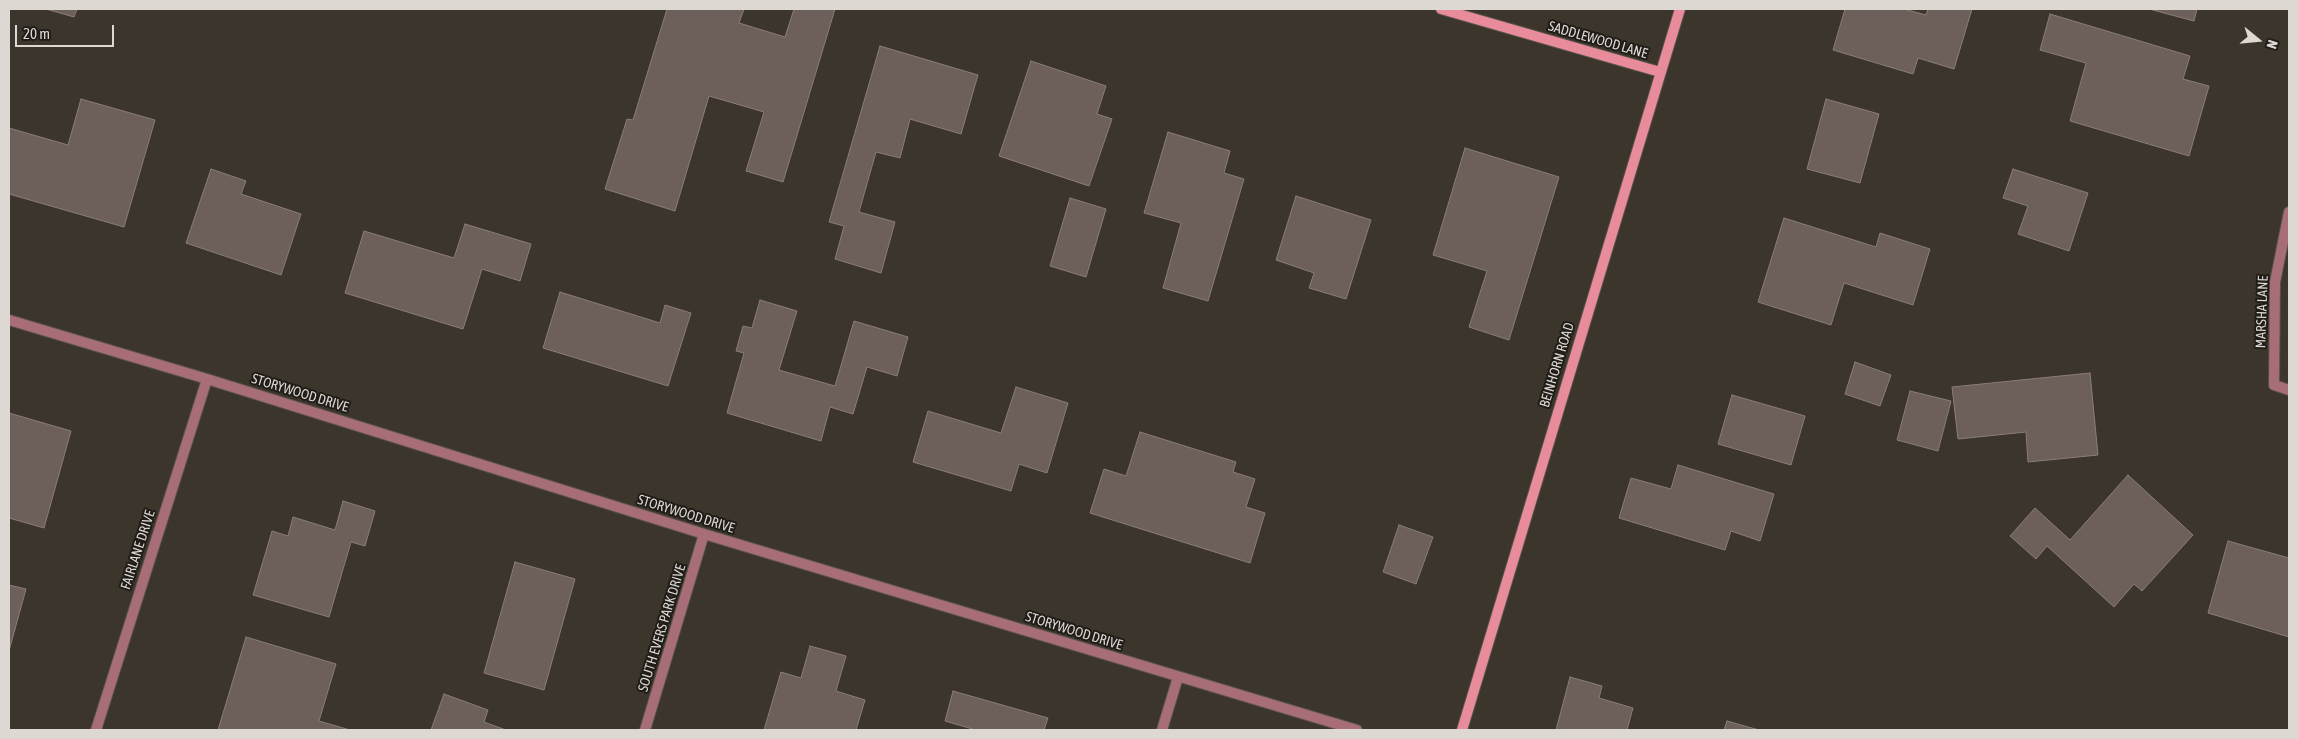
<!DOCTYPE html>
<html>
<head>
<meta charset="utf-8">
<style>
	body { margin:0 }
	#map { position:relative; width:2298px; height:739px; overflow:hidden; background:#3c352b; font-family:"Asap Condensed",sans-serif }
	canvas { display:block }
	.frame { position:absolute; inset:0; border:10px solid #ddd8d2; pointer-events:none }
	.north { position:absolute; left:2233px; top:15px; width:50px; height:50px; -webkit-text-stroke:4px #201d19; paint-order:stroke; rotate:107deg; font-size:14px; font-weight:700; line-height:20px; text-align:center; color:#ddd8d2 }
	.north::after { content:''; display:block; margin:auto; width:18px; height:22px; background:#ddd8d2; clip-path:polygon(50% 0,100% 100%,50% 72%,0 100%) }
	.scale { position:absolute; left:15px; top:25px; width:99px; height:22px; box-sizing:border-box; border:2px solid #ddd8d2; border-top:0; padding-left:6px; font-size:15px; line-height:18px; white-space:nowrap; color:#ddd8d2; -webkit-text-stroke:4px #201d19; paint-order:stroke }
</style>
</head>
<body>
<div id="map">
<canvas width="2298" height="739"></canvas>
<div class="frame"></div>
<div class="north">N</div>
<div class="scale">20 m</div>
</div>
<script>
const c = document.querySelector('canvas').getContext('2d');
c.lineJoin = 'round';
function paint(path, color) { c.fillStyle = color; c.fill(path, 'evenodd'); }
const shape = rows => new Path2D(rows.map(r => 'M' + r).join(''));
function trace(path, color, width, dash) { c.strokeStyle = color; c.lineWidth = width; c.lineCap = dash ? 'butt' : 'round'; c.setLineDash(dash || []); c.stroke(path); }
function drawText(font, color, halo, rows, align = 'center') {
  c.font = font + ' "Asap Condensed",sans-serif'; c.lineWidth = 4; c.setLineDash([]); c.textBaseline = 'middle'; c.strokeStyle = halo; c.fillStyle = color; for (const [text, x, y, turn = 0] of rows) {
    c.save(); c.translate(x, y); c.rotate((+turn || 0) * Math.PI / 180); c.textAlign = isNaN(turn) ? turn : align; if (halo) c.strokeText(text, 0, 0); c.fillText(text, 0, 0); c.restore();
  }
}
const building = shape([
	[46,9,77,9,74,17,46,9],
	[667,9,744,9,739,23,785,37,794,9,835,9,783,182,746,171,764,112,709,96,675,211,605,189,627,119,633,120,667,9],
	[1845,9,1904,9,1926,15,1928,9,1972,9,1954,69,1918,58,1913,74,1833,50,1845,9],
	[2149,9,2197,9,2194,21,2149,9],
	[2050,14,2190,56,2183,79,2209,86,2189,156,2070,121,2086,63,2040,50,2050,14],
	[880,46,978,75,961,134,910,119,900,158,876,152,859,212,895,222,881,273,835,259,844,226,829,222,880,46],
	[1031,61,1106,86,1097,114,1112,119,1089,186,999,156,1031,61],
	[81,99,155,120,124,227,9,194,9,128,68,145,81,99],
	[1826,99,1879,114,1860,183,1807,169,1826,99],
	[1168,132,1230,151,1224,173,1244,179,1208,301,1163,288,1181,223,1144,213,1168,132],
	[1465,148,1559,177,1509,340,1469,327,1487,271,1433,255,1465,148],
	[211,169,246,181,241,194,301,214,281,275,186,243,211,169],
	[2013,169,2088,193,2069,251,2018,234,2028,206,2003,198,2013,169],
	[1296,196,1371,220,1346,299,1309,288,1314,273,1276,260,1296,196],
	[1070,198,1106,209,1086,277,1050,266,1070,198],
	[1784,218,1876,247,1880,233,1930,249,1913,305,1844,283,1831,325,1758,302,1784,218],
	[465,224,531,244,520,281,482,269,463,329,345,293,364,231,454,258,465,224],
	[560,292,660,323,665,305,691,313,668,386,543,348,560,292],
	[760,300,797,311,779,370,835,386,854,321,908,337,897,376,867,367,853,414,830,407,821,441,727,413,744,353,736,351,743,326,752,328,760,300],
	[1855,362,1891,375,1880,406,1845,394,1855,362],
	[2090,373,2098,455,2028,462,2026,432,1958,439,1952,387,2090,373],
	[1016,387,1068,403,1047,473,1019,464,1011,491,913,462,928,411,1001,433,1016,387],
	[1910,391,1951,401,1938,451,1897,440,1910,391],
	[1732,395,1805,416,1791,465,1718,444,1732,395],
	[9,413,71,431,44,528,9,518,9,413],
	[1140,432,1236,462,1233,472,1255,479,1246,507,1265,513,1250,563,1090,513,1104,469,1126,476,1140,432],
	[1678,465,1774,494,1760,541,1731,531,1725,550,1619,518,1631,478,1671,489,1678,465],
	[2128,475,2193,535,2142,591,2134,584,2114,607,2047,546,2036,559,2010,536,2035,508,2070,540,2128,475],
	[343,501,375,511,365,546,351,542,329,617,253,595,272,531,288,536,293,517,335,530,343,501],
	[1399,525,1433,537,1416,584,1383,572,1399,525],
	[2228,541,2289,558,2289,637,2208,613,2228,541],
	[515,562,575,579,544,690,484,673,515,562],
	[9,585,26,589,9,651,9,585],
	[246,637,336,664,319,721,350,730,218,730,246,637],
	[810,646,846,656,836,691,865,700,856,730,764,730,781,672,801,678,810,646],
	[1570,677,1602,686,1599,698,1633,708,1627,730,1556,730,1570,677],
	[953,691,1048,718,1044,730,976,730,945,721,953,691],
	[444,694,488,710,484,722,506,730,431,730,444,694],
	[1727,721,1759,730,1724,730,1727,721]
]);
paint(building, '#6d5f5a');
trace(building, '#8b7d78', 1);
const street = shape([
	[2289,212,2275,282,2274,385,2289,390],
	[9,320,207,379,704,534,1357,730],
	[96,730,207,379],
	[645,730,704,534],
	[1162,730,1178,677]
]);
const secondary = shape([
	[1441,9,1660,72],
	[1462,730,1680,9]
]);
trace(street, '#595249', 12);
trace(secondary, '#595249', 12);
trace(street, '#a86e77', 10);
trace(secondary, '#e88c9c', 10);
drawText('14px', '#ddd8d2', '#201d19', [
	["SADDLEWOOD LANE",1598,40,16],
	["MARSHA LANE",2262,312,-88],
	["BEINHORN ROAD",1557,365,-73],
	["STORYWOOD DRIVE",300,393,17],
	["STORYWOOD DRIVE",686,514,17],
	["FAIRLANE DRIVE",138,550,-72],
	["SOUTH EVERS PARK DRIVE",662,628,-73],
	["STORYWOOD DRIVE",1074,631,17]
]);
</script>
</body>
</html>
